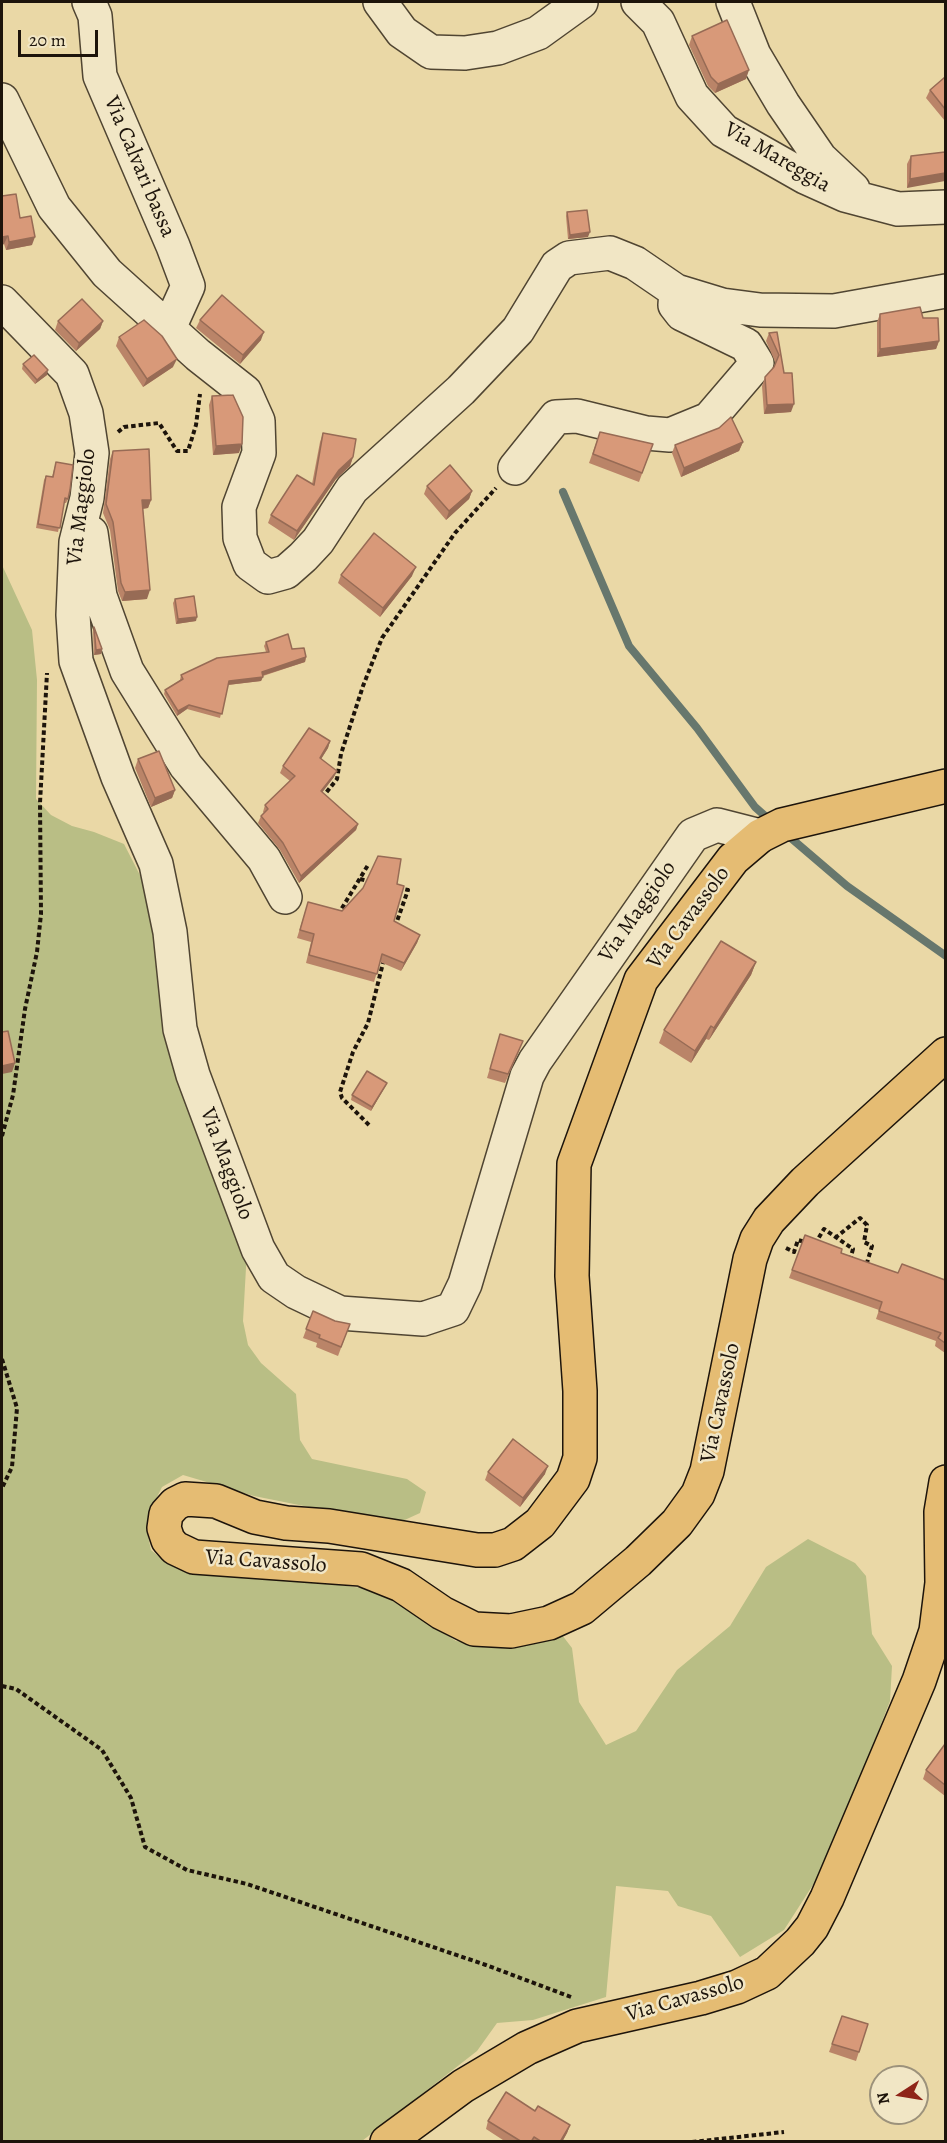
<!DOCTYPE html>
<html>
<head>
<meta charset="utf-8">
<style>
	body { margin:0 }
	#map { position:relative; width:947px; height:2143px; overflow:hidden; background:#ead8a6; font-family:Alegreya,serif }
	canvas { display:block }
	.frame { position:absolute; inset:0; border:3px solid #1d140b; pointer-events:none }
	.north { position:absolute; left:869px; top:2065px; width:60px; height:60px; box-sizing:border-box; background:#f1e6c5; border:2px solid #9c927b; border-radius:50%; rotate:258deg; font-size:16px; font-weight:700; line-height:24px; text-align:center; color:#1d140b }
	.north::after { content:''; display:block; margin:auto; width:21px; height:27px; background:#8f2418; clip-path:polygon(50% 0,100% 100%,50% 72%,0 100%) }
	.scale { position:absolute; left:18px; top:30px; width:80px; height:27px; box-sizing:border-box; border:3px solid #1d140b; border-top:0; padding-left:8px; font-size:18px; line-height:21px; white-space:nowrap; color:#1d140b; -webkit-text-stroke:4px #f1e6c5; paint-order:stroke }
</style>
</head>
<body>
<div id="map">
<canvas width="947" height="2143"></canvas>
<div class="frame"></div>
<div class="north">N</div>
<div class="scale">20 m</div>
</div>
<script>
const c = document.querySelector('canvas').getContext('2d');
c.lineJoin = 'round';
function paint(path, color) { c.fillStyle = color; c.fill(path, 'evenodd'); }
const shape = rows => new Path2D(rows.map(r => 'M' + r).join(''));
function trace(path, color, width, dash) { c.strokeStyle = color; c.lineWidth = width; c.lineCap = dash ? 'butt' : 'round'; c.setLineDash(dash || []); c.stroke(path); }
function drawText(font, color, halo, rows, align = 'center') {
  c.font = font + ' Alegreya,serif'; c.lineWidth = 5; c.setLineDash([]); c.textBaseline = 'middle'; c.strokeStyle = halo; c.fillStyle = color; for (const [text, x, y, turn = 0] of rows) {
    c.save(); c.translate(x, y); c.rotate((+turn || 0) * Math.PI / 180); c.textAlign = isNaN(turn) ? turn : align; if (halo) c.strokeText(text, 0, 0); c.fillText(text, 0, 0); c.restore();
  }
}
paint(shape([
	[2,565,32,630,37,680,36,799,51,815,72,826,94,832,124,844,146,887,247,1250,243,1321,248,1345,261,1363,296,1394,300,1440,312,1459,407,1479,426,1492,420,1513,398,1523,374,1520,254,1496,183,1475,162,1487,152,1507,147,1532,151,1550,164,1561,376,1590,456,1641,509,1646,562,1635,572,1648,579,1702,606,1745,636,1731,677,1670,730,1626,766,1567,808,1539,855,1563,866,1576,872,1634,892,1666,890,1701,827,1863,784,1930,740,1957,711,1916,678,1906,668,1891,616,1886,606,1997,533,2020,497,2023,477,2051,362,2141,2,2141]
]), '#b9be85');
trace(shape([
	[563,492,629,646,697,728,755,807,773,823],
	[785,833,847,886,946,956]
]), '#67776d', 8);
const minor = shape([
	[89,2,95,16,100,76,173,246,188,286,169,328],
	[380,2,402,32,431,52,465,53,498,48,538,33,581,2],
	[638,2,658,22,692,96,724,131,805,177,845,195,898,209,946,207],
	[733,2,754,55,783,104,820,158,853,189],
	[2,100,54,207,107,273,198,355,245,392,258,421,259,453,239,507,240,538,250,564,268,577,286,572,303,557,318,541,352,489,461,390,518,330,557,266,569,258,610,253,635,263,676,291,722,305,760,310,834,311,946,291],
	[2,302,72,374,86,413,92,453,87,498,76,542,73,615,76,661,118,777,156,864,170,932,180,1029,193,1075,258,1249,274,1277,296,1292,340,1313,423,1319,453,1309,465,1284,527,1076,535,1061,693,835,717,825,760,836],
	[515,468,556,417,577,416,646,433,670,435,709,419,757,363,746,345,682,314,675,305,676,291],
	[91,533,100,596,127,671,186,766,264,859,285,897]
]);
const major = shape([
	[946,786,782,825,760,836,733,859,641,980,574,1164,572,1276,580,1391,580,1458,573,1479,540,1523,513,1544,495,1550,477,1550,329,1526,286,1523,255,1517,216,1501,185,1499,175,1504,166,1514,164,1528,168,1540,175,1548,194,1557,361,1569,401,1585,442,1613,474,1629,511,1631,549,1623,582,1608,638,1561,677,1523,698,1494,707,1471,750,1259,757,1239,769,1220,805,1182,946,1054],
	[387,2142,463,2086,527,2048,577,2026,701,1998,737,1987,767,1973,800,1942,812,1927,827,1898,919,1681,936,1631,942,1583,941,1512,946,1482]
]);
trace(minor, '#504532', 36);
trace(major, '#1d140b', 36);
trace(shape([
	[118,432,124,427,159,423,177,451,188,451,196,425,200,394],
	[322,798,337,779,341,754,363,686,382,638,455,533,496,488],
	[360,879,371,882],
	[337,913,339,913,368,865],
	[395,927,408,890,399,888],
	[369,1125,342,1098,340,1092,353,1052,368,1023,384,959],
	[2,1136,13,1095,25,1009,37,952,41,914,40,803,47,673],
	[835,1238,860,1218,867,1225,864,1242,872,1246,866,1266],
	[815,1244,824,1229,853,1249,850,1260],
	[786,1248,794,1252,798,1240,805,1242],
	[2,1359,17,1408,12,1467,2,1488],
	[2,1686,16,1689,102,1750,131,1798,145,1847,187,1870,247,1884,486,1965,571,1997],
	[692,2142,784,2132]
]), '#1d140b', 4, [4.5, 3]);
trace(minor, '#f1e6c5', 33);
trace(major, '#e5bc73', 33);
paint(shape([
	[692,36,746,79,715,93,708,86,689,45],
	[945,77,945,121,926,98,930,90],
	[945,152,907,188,907,164,911,156],
	[2,196,20,218,32,245,6,250,4,244,2,245],
	[567,212,588,237,568,239,566,216],
	[880,314,923,318,939,341,936,349,877,357,877,322],
	[200,320,261,340,240,364,196,328],
	[58,321,103,321,100,329,76,351,55,330],
	[777,332,791,412,764,414,762,386,765,377,774,367,776,364,766,341,769,333],
	[119,337,173,367,143,387,116,346],
	[23,364,47,375,35,384,22,369],
	[212,396,239,453,213,455,209,405],
	[600,432,653,444,639,482,589,463],
	[323,433,353,457,350,466,336,479,294,540,268,523,271,515,312,484,320,442],
	[743,442,739,451,681,477,672,453,675,445],
	[113,451,151,500,148,508,143,509,147,599,122,601,118,591,110,530,103,513,110,459],
	[56,462,68,499,66,503,64,503,58,532,36,528,44,480,46,476,52,477],
	[427,486,472,491,469,499,446,520,424,494],
	[341,575,412,576,380,617,338,583],
	[175,599,196,621,176,624,173,603],
	[94,627,102,649,101,654,94,655,93,632],
	[266,642,292,649,306,657,305,662,263,676,261,681,228,685,220,718,187,709,177,716,164,694,165,690,180,680,181,675,266,652,264,646],
	[330,741,328,748,321,759,334,777,322,792,358,824,356,830,299,883,280,850,258,823,261,816,264,813,263,812,265,805,290,781,280,773,283,766],
	[138,759,175,790,172,798,151,807,135,768],
	[397,884,394,921,420,935,417,943,401,971,380,962,374,982,306,963,311,942,297,938,308,902,342,911],
	[756,962,751,975,709,1040,706,1039,691,1063,659,1043,664,1030],
	[500,1034,520,1049,505,1083,487,1078],
	[387,1083,371,1111,351,1100,352,1095],
	[805,1235,841,1253,898,1273,945,1280,945,1353,935,1346,936,1341,876,1319,879,1310,789,1278],
	[313,1311,347,1332,338,1356,316,1347,317,1343,303,1338],
	[488,1472,545,1474,520,1507,485,1480],
	[945,1744,945,1796,923,1779,926,1770],
	[842,2016,868,2024,856,2061,829,2052],
	[535,2111,570,2125,567,2133,562,2142,506,2142,486,2129,488,2121]
]), '#ba8468');
paint(shape([
	[749,70,746,79,715,93,718,84],
	[945,173,945,181,907,188,910,179],
	[590,232,588,237,568,239,570,235],
	[8,236,4,244,2,245,2,237],
	[35,237,32,245,6,250,9,242],
	[103,321,100,329,76,351,79,343],
	[264,332,261,340,240,364,243,355],
	[939,341,936,349,877,357,880,349],
	[177,359,173,367,143,387,147,379],
	[48,370,47,375,35,384,37,380],
	[794,404,791,412,764,414,767,405],
	[743,442,739,451,681,477,684,468],
	[242,444,239,453,213,455,216,446],
	[353,457,350,466,336,479,294,540,297,531,339,470],
	[472,491,469,499,446,520,449,511],
	[142,500,151,500,148,508,139,509],
	[416,567,412,576,380,617,383,608],
	[150,590,147,599,122,601,125,592],
	[197,617,196,621,176,624,178,619],
	[102,649,101,654,94,655,96,650],
	[306,657,305,662,261,676,262,672],
	[263,677,261,681,227,685,229,681],
	[189,705,187,709,177,716,178,711],
	[330,741,328,748,318,764,320,758],
	[337,771,334,777,318,798,321,791],
	[175,790,172,798,151,807,155,798],
	[358,824,356,830,299,883,301,876],
	[420,935,417,943,401,971,404,963],
	[756,962,751,975,709,1040,714,1028],
	[711,1026,706,1039,691,1063,695,1051],
	[15,1063,12,1072,2,1074,2,1066],
	[387,1083,385,1087,371,1111,372,1107],
	[548,1466,545,1474,520,1507,523,1498],
	[570,2125,567,2133,562,2142,560,2142]
]), '#976b55');
const building = shape([
	[727,20,749,70,718,84,711,77,692,36,727,20],
	[945,77,945,109,930,90,945,77],
	[945,152,945,173,910,179,911,156,945,152],
	[16,194,20,218,31,216,35,237,9,242,8,236,2,237,2,196,16,194],
	[587,210,590,232,570,235,567,212,587,210],
	[222,295,264,332,243,355,200,320,222,295],
	[82,299,103,321,79,343,58,321,82,299],
	[920,307,923,318,938,318,939,341,880,349,880,314,920,307],
	[144,320,162,336,177,359,147,379,119,337,144,320],
	[777,332,784,373,792,373,794,404,767,405,765,377,774,367,779,355,769,333,777,332],
	[34,355,48,370,37,380,23,364,34,355],
	[233,395,243,417,242,444,216,446,212,396,233,395],
	[731,417,743,442,684,468,675,445,719,428,731,417],
	[600,432,653,444,642,473,593,454,600,432],
	[323,433,356,439,353,457,339,470,297,531,271,515,297,475,314,485,323,433],
	[149,449,151,500,142,500,150,590,125,592,121,583,113,522,106,504,113,451,149,449],
	[56,462,73,465,70,490,68,499,65,498,60,528,38,524,46,476,53,477,56,462],
	[450,465,472,491,449,511,427,486,450,465],
	[374,533,416,567,383,608,341,575,374,533],
	[194,596,197,617,178,619,175,599,194,596],
	[94,627,102,649,96,650,94,627],
	[288,634,292,649,304,648,306,657,262,672,263,677,229,681,222,714,189,705,178,711,165,690,183,679,181,675,217,658,269,652,266,642,288,634],
	[309,728,330,741,320,758,337,771,321,791,358,824,301,876,283,843,261,816,268,809,265,805,295,776,283,766,309,728],
	[159,751,175,790,155,798,138,759,159,751],
	[378,856,401,859,397,884,404,886,394,921,420,935,404,963,382,954,377,974,309,955,314,934,300,930,308,902,342,911,363,888,378,856],
	[721,941,756,962,714,1028,711,1026,695,1051,664,1030,721,941],
	[8,1031,15,1063,2,1066,2,1032,8,1031],
	[500,1034,523,1041,508,1074,490,1069,500,1034],
	[367,1071,387,1083,372,1107,352,1095,367,1071],
	[805,1235,842,1249,841,1253,898,1273,902,1264,945,1280,945,1343,938,1338,941,1333,879,1311,882,1302,792,1270,805,1235],
	[313,1311,335,1321,350,1324,341,1347,319,1338,320,1335,306,1329,313,1311],
	[513,1439,548,1466,523,1498,488,1472,513,1439],
	[945,1744,945,1785,926,1770,945,1744],
	[842,2016,868,2024,859,2052,832,2044,842,2016],
	[506,2092,535,2111,538,2106,570,2125,560,2142,542,2142,534,2137,531,2142,522,2142,488,2121,506,2092]
]);
paint(building, '#d89979');
trace(building, '#976b55', 1.5);
drawText('22px', '#1d140b', '#f1e6c5', [
	["Via Mareggia",777,158,30],
	["Via Calvari bassa",139,167,67],
	["Via Maggiolo",82,507,-83],
	["Via Maggiolo",638,912,-55],
	["Via Cavassolo",689,918,-53],
	["Via Maggiolo",226,1164,70],
	["Via Cavassolo",721,1403,-78],
	["Via Cavassolo",266,1562,4],
	["Via Cavassolo",685,1999,-16]
]);
</script>
</body>
</html>
